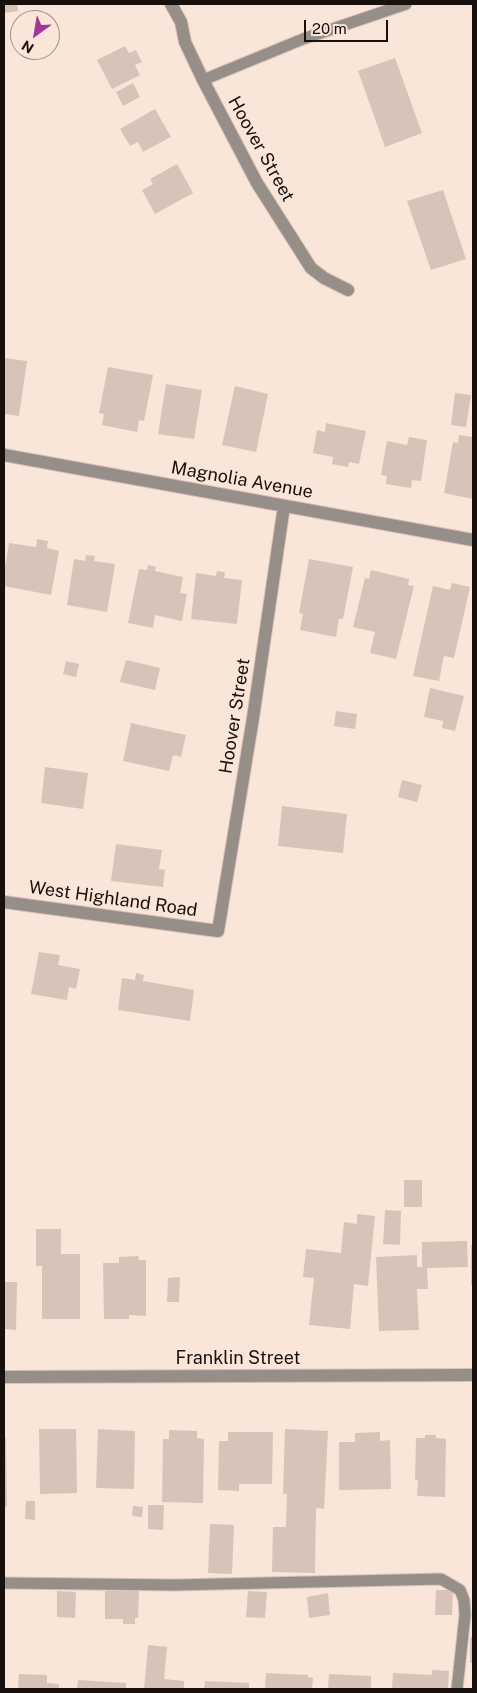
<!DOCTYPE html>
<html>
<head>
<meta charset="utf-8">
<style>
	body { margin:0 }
	#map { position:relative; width:477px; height:1693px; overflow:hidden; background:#fae5d9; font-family:"Public Sans",sans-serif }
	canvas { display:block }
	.frame { position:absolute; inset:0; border:5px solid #17100c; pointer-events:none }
	.north { position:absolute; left:10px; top:10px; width:50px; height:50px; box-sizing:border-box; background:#fae5d9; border:1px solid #9f9087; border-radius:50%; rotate:212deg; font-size:14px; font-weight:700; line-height:20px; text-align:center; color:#17100c }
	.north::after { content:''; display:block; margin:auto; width:18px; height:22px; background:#a0379a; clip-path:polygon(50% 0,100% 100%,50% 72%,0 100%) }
	.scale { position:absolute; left:304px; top:20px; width:84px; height:22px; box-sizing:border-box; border:2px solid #17100c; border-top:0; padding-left:6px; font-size:15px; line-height:18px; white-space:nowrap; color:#17100c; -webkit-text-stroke:4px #fae5d9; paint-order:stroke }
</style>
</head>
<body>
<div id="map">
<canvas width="477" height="1693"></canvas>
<div class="frame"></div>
<div class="north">N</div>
<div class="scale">20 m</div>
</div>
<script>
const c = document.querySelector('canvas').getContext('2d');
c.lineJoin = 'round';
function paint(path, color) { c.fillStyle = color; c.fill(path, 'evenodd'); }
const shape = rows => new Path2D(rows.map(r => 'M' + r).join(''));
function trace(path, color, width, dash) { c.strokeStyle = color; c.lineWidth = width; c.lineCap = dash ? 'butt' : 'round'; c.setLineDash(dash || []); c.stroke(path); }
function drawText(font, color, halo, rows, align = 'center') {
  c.font = font + ' "Public Sans",sans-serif'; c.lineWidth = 4; c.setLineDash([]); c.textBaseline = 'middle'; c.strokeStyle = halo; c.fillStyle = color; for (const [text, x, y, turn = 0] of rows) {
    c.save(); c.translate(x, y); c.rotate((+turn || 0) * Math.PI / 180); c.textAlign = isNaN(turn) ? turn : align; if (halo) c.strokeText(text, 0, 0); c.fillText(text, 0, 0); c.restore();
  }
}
paint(shape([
	[4,4,17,4,18,11,4,13],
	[125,46,129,53,136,50,142,62,135,65,140,75,112,89,97,60],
	[395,58,422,133,385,147,358,71],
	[133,83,140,97,123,106,116,92],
	[155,109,171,137,143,152,138,142,130,146,120,129],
	[177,164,193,193,155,214,142,190,153,184,150,179],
	[443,190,466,259,431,270,407,201],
	[4,358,27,361,19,416,4,414],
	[108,367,153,375,144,421,139,420,137,432,102,425,104,414,99,413],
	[166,384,202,390,194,439,158,434],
	[235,386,268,394,256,452,222,445],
	[455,393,471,395,466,427,451,425],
	[326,423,366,431,359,464,349,462,348,467,332,464,333,457,313,453,317,430,325,432],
	[459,435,473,437,473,499,444,493,453,442,458,443],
	[409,437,427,440,421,481,412,480,411,488,386,484,387,476,381,475,387,441,407,445],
	[37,539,48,541,47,548,59,551,51,595,4,586,4,574,9,543,36,547],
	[86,555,95,556,94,561,115,564,107,612,67,605,74,559,85,561],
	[309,559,353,567,343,619,339,619,336,637,300,630,303,614,299,613],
	[148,565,156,567,155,571,183,577,180,593,187,594,182,621,155,615,153,628,128,623,139,569,147,570],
	[371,570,409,579,408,585,414,586,396,659,370,653,375,632,353,627,365,578,369,579],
	[217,571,225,572,224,578,242,580,237,624,191,619,196,573,216,576],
	[452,583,470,587,454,658,444,656,439,681,413,676,433,586,450,590],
	[126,660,160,668,155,690,120,682],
	[66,661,79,664,76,677,63,674],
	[430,688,464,696,455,731,442,728,443,721,424,717],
	[336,711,357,714,355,729,334,726],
	[131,723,186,735,181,757,173,755,169,771,123,761],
	[45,767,88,773,83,809,41,803],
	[402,780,422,785,417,802,398,797],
	[282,806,347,814,343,853,278,846],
	[116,844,162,850,159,869,165,870,163,887,111,881],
	[39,952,60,955,58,965,80,969,76,989,69,987,67,1000,31,994],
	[136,973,144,975,143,981,194,990,190,1021,118,1010,122,978,135,980],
	[404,1180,422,1180,422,1207,404,1207],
	[385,1210,401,1211,400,1245,383,1244],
	[357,1214,375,1216,368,1286,354,1284,350,1329,309,1325,314,1278,303,1277,306,1249,341,1253,344,1222,357,1224],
	[36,1229,61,1229,61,1254,80,1254,80,1319,42,1319,42,1266,36,1266],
	[467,1241,468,1267,427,1268,428,1289,417,1289,419,1330,379,1331,376,1257,417,1255,417,1267,422,1267,422,1242],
	[471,1245,473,1245,473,1285,471,1285],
	[138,1256,139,1260,146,1260,146,1316,129,1315,129,1319,104,1319,103,1263,119,1263,119,1257],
	[180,1277,179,1302,167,1302,168,1278],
	[4,1282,17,1282,16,1330,4,1329],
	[39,1429,76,1429,77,1493,40,1494],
	[98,1429,135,1431,134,1489,96,1488],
	[285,1429,328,1431,324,1509,316,1508,315,1573,272,1572,273,1527,286,1527,287,1494,283,1494],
	[169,1430,197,1431,197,1438,204,1439,203,1503,162,1502,163,1439,169,1439],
	[228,1432,273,1432,272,1484,239,1484,239,1491,218,1490,219,1441,228,1441],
	[380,1432,380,1441,390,1440,391,1489,339,1490,339,1442,355,1442,355,1433],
	[425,1435,436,1435,436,1438,446,1439,445,1497,417,1496,418,1480,415,1480,416,1438,425,1438],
	[4,1438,6,1438,7,1507,4,1507],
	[26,1501,35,1501,35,1520,25,1519],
	[148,1505,164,1505,163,1530,148,1529],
	[133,1506,143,1507,142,1517,132,1516],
	[210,1524,234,1525,232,1574,208,1573],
	[436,1590,453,1590,452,1615,435,1615],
	[57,1591,76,1592,75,1618,57,1617],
	[105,1591,139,1591,138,1618,135,1618,135,1624,123,1624,123,1619,105,1619],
	[248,1591,267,1592,265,1618,246,1617],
	[328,1593,330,1615,309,1618,307,1597],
	[470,1637,473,1637,473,1663,470,1663],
	[148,1645,167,1647,164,1679,184,1681,184,1689,144,1689],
	[432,1670,449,1671,448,1689,392,1689,393,1673,432,1675],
	[266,1673,308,1675,308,1677,313,1678,312,1689,265,1689],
	[19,1674,47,1675,47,1683,59,1684,59,1689,18,1689],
	[329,1674,371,1676,371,1689,328,1689],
	[78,1680,126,1683,126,1689,77,1689],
	[205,1681,249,1683,249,1689,204,1689]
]), '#d7c3b8');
const service = shape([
	[203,80,303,39,406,4],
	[4,1583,175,1585,441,1579,460,1590,464,1600,465,1615,457,1689]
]);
const minor = shape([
	[171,4,181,22,185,42,203,80,257,183,311,268,324,278,348,290],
	[4,455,473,540],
	[4,902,218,931,253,718,284,506],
	[4,1377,473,1375]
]);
trace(service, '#d6c3b8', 13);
trace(minor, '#d6c3b8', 14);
trace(service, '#968f89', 11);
trace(minor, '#968f89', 12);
drawText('18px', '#17100c', '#fae5d9', [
	["Hoover Street",261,149,61],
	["Magnolia Avenue",242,480,10],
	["Hoover Street",235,716,-81],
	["West Highland Road",113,899,8],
	["Franklin Street",238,1358]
]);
</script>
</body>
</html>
